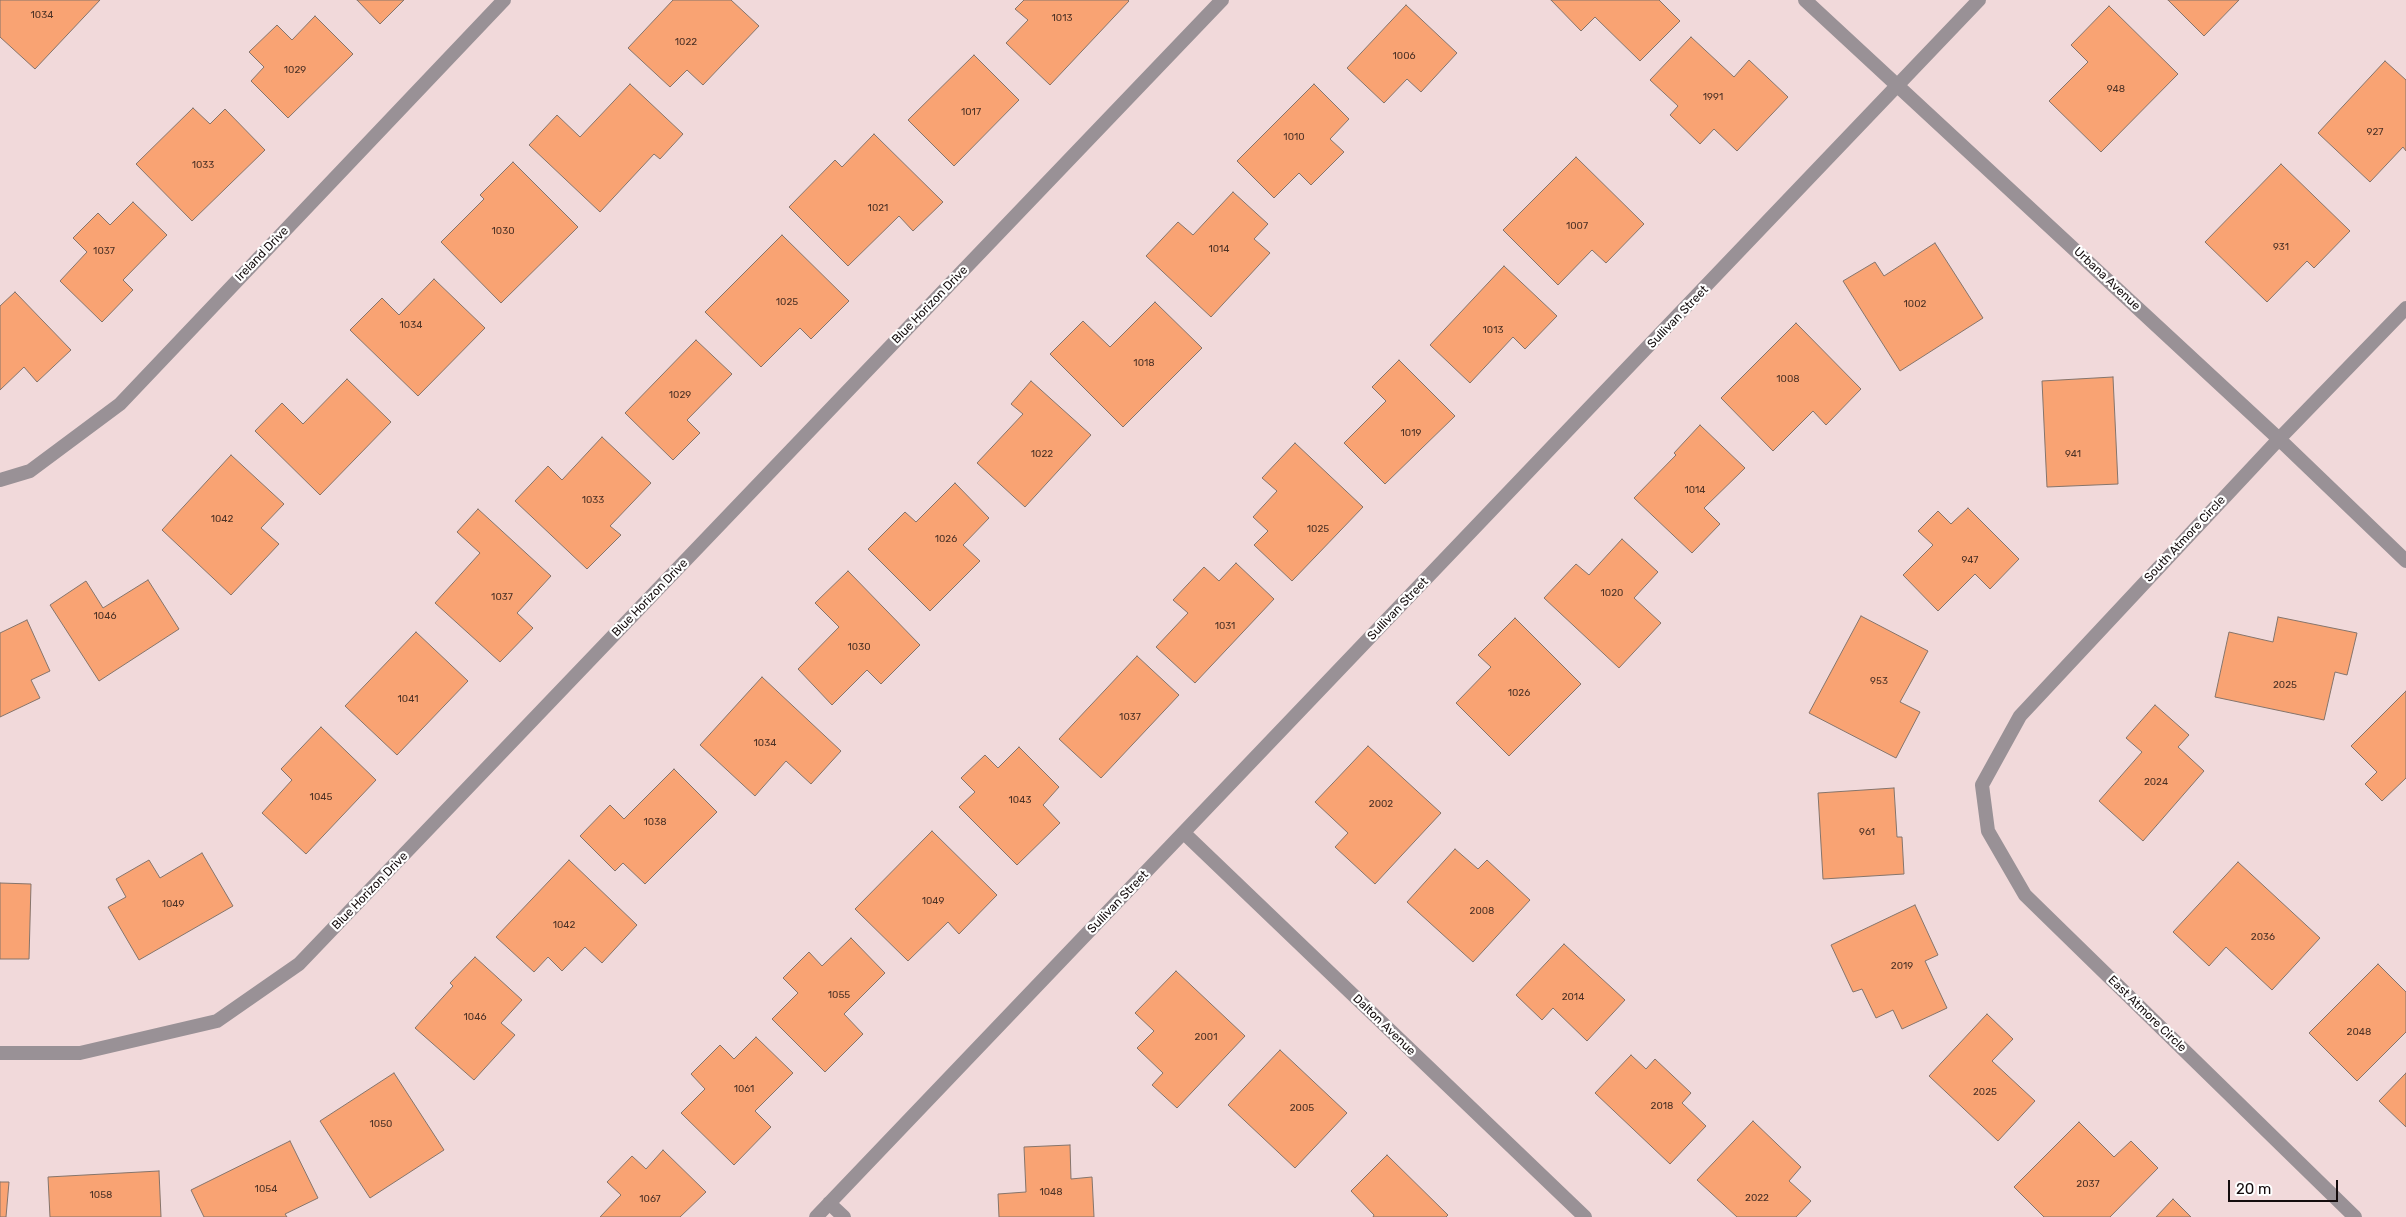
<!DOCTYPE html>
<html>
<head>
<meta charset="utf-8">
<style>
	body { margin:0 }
	#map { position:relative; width:2406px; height:1217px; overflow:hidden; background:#f1d9da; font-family:Rubik,sans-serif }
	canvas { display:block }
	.scale { position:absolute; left:2228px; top:1180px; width:110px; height:22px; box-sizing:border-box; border:2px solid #140c0d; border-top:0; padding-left:6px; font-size:15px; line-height:18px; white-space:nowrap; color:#140c0d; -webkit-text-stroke:4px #fff; paint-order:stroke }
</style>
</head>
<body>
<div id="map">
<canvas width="2406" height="1217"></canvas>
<div class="scale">20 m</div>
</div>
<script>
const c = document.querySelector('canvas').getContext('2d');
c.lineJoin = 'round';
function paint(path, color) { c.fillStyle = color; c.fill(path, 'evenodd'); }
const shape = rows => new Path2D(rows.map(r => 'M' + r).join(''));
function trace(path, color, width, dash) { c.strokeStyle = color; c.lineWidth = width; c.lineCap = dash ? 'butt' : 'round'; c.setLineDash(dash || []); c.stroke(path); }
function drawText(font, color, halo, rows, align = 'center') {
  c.font = font + ' Rubik,sans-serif'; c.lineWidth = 4.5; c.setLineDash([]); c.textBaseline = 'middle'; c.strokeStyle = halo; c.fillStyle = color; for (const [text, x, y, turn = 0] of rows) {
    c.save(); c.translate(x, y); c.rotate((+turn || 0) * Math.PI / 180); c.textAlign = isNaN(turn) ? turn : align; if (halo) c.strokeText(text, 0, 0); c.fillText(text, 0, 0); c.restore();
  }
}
const building = shape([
	[0,0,100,0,35,69,0,37,0,0],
	[357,0,404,0,380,24,357,0],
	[673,0,731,0,759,26,703,85,687,70,670,87,628,48,673,0],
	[1024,0,1128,0,1129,1,1050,85,1006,43,1028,20,1015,9,1024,0],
	[1551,0,1659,0,1680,21,1640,61,1595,17,1581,31,1551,0],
	[2168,0,2239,0,2204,36,2168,0],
	[1406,5,1457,53,1421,92,1407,79,1384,103,1347,68,1406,5],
	[2109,6,2178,74,2101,152,2049,101,2088,62,2071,45,2109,6],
	[315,16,353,54,288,118,251,81,264,67,249,52,277,25,292,40,315,16],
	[1691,37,1734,77,1749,60,1788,97,1737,151,1714,129,1700,144,1670,115,1678,106,1650,80,1691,37],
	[974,55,1019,100,954,166,908,120,974,55],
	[2385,61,2406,80,2406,151,2403,147,2370,182,2318,133,2385,61],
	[630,84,683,134,660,159,654,154,600,212,529,145,557,115,580,137,630,84],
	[1314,84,1349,119,1330,139,1344,152,1311,185,1299,173,1274,198,1237,161,1314,84],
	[193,108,210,124,225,109,265,150,192,221,136,164,193,108],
	[874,134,943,202,913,231,899,216,848,266,789,207,835,160,842,167,874,134],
	[1576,157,1644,224,1606,263,1592,250,1558,285,1503,230,1576,157],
	[513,162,578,227,501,303,441,242,484,199,480,195,513,162],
	[2281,164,2350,231,2314,268,2307,261,2267,302,2205,242,2281,164],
	[1233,192,1268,224,1254,239,1270,253,1211,317,1146,256,1178,222,1193,235,1233,192],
	[133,202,167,235,123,280,133,290,102,322,60,281,87,252,73,238,98,213,110,225,133,202],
	[782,235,849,301,811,339,800,328,761,367,705,312,782,235],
	[1935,243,1983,318,1900,371,1843,281,1875,262,1884,276,1935,243],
	[1504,266,1557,316,1525,349,1513,337,1470,383,1430,345,1504,266],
	[434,279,485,328,418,396,350,330,382,298,399,315,434,279],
	[15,292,71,350,37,382,24,367,0,390,0,306,15,292],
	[1155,302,1202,348,1123,427,1050,354,1083,321,1110,347,1155,302],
	[1796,323,1861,389,1826,425,1813,411,1773,451,1721,398,1796,323],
	[696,340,732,374,687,420,700,433,673,460,625,413,696,340],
	[1399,360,1455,416,1385,484,1344,443,1386,401,1372,387,1399,360],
	[2113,377,2118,484,2047,487,2042,381,2113,377],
	[347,379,391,422,320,495,255,431,282,403,303,424,347,379],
	[1031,381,1091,435,1025,507,977,463,1023,414,1011,404,1031,381],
	[1700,425,1745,468,1704,508,1720,524,1692,553,1634,498,1676,455,1674,453,1700,425],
	[602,437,651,483,610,526,621,535,587,569,515,501,548,466,562,480,602,437],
	[1295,443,1363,507,1292,581,1254,545,1268,531,1253,517,1277,491,1262,478,1295,443],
	[231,455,284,504,261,528,279,544,231,595,162,530,231,455],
	[955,483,989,518,963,545,980,561,930,611,868,549,905,512,916,522,955,483],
	[1968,508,2019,559,1990,589,1975,574,1938,611,1903,575,1933,545,1918,531,1938,511,1951,524,1968,508],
	[478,509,551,576,517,613,533,628,500,662,435,603,480,553,457,532,478,509],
	[1622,539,1658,572,1634,598,1661,623,1619,668,1544,598,1576,564,1589,575,1622,539],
	[1236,563,1274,599,1195,683,1156,647,1188,613,1173,600,1204,567,1219,581,1236,563],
	[848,571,920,645,881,684,867,670,832,705,798,669,839,627,815,603,848,571],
	[148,580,179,629,99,681,50,605,86,581,103,608,148,580],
	[1861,616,1928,651,1900,702,1920,712,1896,758,1809,713,1861,616],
	[2278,617,2357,633,2347,675,2335,672,2324,720,2215,697,2229,632,2273,642,2278,617],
	[1515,618,1581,684,1509,756,1456,703,1491,667,1478,655,1515,618],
	[27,620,50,671,31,680,40,698,0,717,0,633,27,620],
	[416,632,468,681,397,755,345,706,416,632],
	[1137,656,1179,695,1101,778,1059,739,1137,656],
	[762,677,841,751,811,784,786,761,755,796,700,745,762,677],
	[2406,691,2406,778,2382,801,2365,784,2377,772,2351,746,2406,691],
	[2155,705,2189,735,2178,747,2204,771,2143,841,2099,801,2142,752,2126,738,2155,705],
	[321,727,376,780,306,854,262,813,292,780,281,769,321,727],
	[1368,746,1441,813,1375,884,1335,847,1348,833,1315,802,1368,746],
	[1019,747,1059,787,1043,805,1060,823,1017,865,959,807,975,792,961,778,985,755,998,768,1019,747],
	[674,769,717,812,645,884,623,863,615,871,580,836,610,805,624,819,674,769],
	[1894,788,1897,837,1902,837,1904,874,1823,879,1818,793,1894,788],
	[932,831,997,895,959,934,948,922,908,961,855,909,932,831],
	[1455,849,1478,869,1487,860,1530,900,1473,962,1407,902,1455,849],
	[202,853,233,906,139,960,108,907,126,897,116,879,149,860,160,878,202,853],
	[569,860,637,925,602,963,585,947,562,971,548,957,534,972,496,937,569,860],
	[2238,862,2320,938,2272,990,2226,947,2209,966,2173,932,2238,862],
	[0,883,31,884,29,959,0,959,0,883],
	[1915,905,1938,955,1925,961,1947,1008,1902,1029,1893,1010,1876,1018,1862,989,1853,992,1831,945,1915,905],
	[851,938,885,973,844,1014,863,1034,825,1072,772,1019,798,993,783,978,809,952,822,966,851,938],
	[1564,944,1625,1000,1587,1041,1553,1008,1542,1020,1516,995,1564,944],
	[475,957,522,1000,501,1023,515,1035,474,1080,415,1028,453,986,450,983,475,957],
	[2378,964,2406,992,2406,1032,2357,1081,2309,1033,2378,964],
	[1176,971,1245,1036,1177,1108,1152,1085,1163,1073,1137,1048,1154,1031,1135,1013,1176,971],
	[1987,1014,2013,1039,1992,1061,2035,1101,1998,1141,1929,1076,1987,1014],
	[756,1037,793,1073,755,1111,771,1127,734,1165,681,1113,705,1089,691,1074,720,1045,734,1059,756,1037],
	[1280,1050,1347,1113,1295,1168,1228,1105,1280,1050],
	[1631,1055,1646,1069,1655,1059,1691,1093,1682,1103,1706,1126,1670,1164,1595,1093,1631,1055],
	[394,1073,444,1150,370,1198,320,1121,394,1073],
	[2406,1073,2406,1127,2379,1101,2406,1073],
	[1753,1121,1801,1167,1789,1181,1811,1201,1796,1217,1737,1217,1697,1180,1753,1121],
	[2079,1122,2114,1157,2131,1141,2158,1168,2110,1217,2044,1217,2014,1187,2079,1122],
	[290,1141,318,1198,285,1214,287,1217,204,1217,191,1190,290,1141],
	[1070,1145,1071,1179,1092,1177,1094,1217,999,1217,998,1194,1026,1192,1024,1147,1070,1145],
	[663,1150,706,1192,680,1217,600,1217,621,1195,607,1182,632,1156,646,1169,663,1150],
	[1387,1155,1448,1215,1446,1217,1373,1217,1374,1215,1351,1191,1387,1155],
	[159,1171,161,1217,50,1217,48,1177,159,1171],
	[0,1182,9,1182,6,1217,0,1217,0,1182],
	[2173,1199,2191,1217,2156,1217,2173,1199]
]);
paint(building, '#f9a373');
trace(building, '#85746b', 1);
trace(shape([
	[1805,0,2279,439,2406,561],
	[0,480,30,471,120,404,504,0],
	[1184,833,1585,1217],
	[0,1053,80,1053,217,1021,299,964,1222,0],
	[829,1203,844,1217],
	[816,1217,1979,0],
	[2355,1217,2025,895,1988,831,1982,785,2020,716,2279,439,2406,308]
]), '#999196', 14);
drawText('10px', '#4d3226', null, [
	["1034",42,15],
	["1013",1062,18],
	["1022",686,42],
	["1006",1404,56],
	["1029",295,70],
	["948",2116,89],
	["1991",1713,97],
	["1017",971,112],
	["927",2375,132],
	["1010",1294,137],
	["1033",203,165],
	["1021",878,208],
	["1007",1577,226],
	["1030",503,231],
	["931",2281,247],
	["1014",1219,249],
	["1037",104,251],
	["1025",787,302],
	["1002",1915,304],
	["1034",411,325],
	["1013",1493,330],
	["1018",1144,363],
	["1008",1788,379],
	["1029",680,395],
	["1019",1411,433],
	["1022",1042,454],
	["941",2073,454],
	["1014",1695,490],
	["1033",593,500],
	["1042",222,519],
	["1025",1318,529],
	["1026",946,539],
	["947",1970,560],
	["1020",1612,593],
	["1037",502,597],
	["1046",105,616],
	["1031",1225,626],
	["1030",859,647],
	["953",1879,681],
	["2025",2285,685],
	["1026",1519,693],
	["1041",408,699],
	["1037",1130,717],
	["1034",765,743],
	["2024",2156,782],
	["1045",321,797],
	["1043",1020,800],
	["2002",1381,804],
	["1038",655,822],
	["961",1867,832],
	["1049",933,901],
	["1049",173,904],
	["2008",1482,911],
	["1042",564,925],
	["2036",2263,937],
	["2019",1902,966],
	["1055",839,995],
	["2014",1573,997],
	["1046",475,1017],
	["2048",2359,1032],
	["2001",1206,1037],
	["1061",744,1089],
	["2025",1985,1092],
	["2018",1662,1106],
	["2005",1302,1108],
	["1050",381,1124],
	["2037",2088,1184],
	["1054",266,1189],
	["1048",1051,1192],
	["1058",101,1195],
	["2022",1757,1198],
	["1067",650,1199]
]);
drawText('12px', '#140c0d', '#fff', [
	["Ireland Drive",262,254,-46],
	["Urbana Avenue",2107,279,43],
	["Blue Horizon Drive",930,305,-46],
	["Sullivan Street",1678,317,-46],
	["South Atmore Circle",2185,539,-47],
	["Blue Horizon Drive",650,598,-46],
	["Sullivan Street",1398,609,-46],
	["Blue Horizon Drive",370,891,-46],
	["Sullivan Street",1118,902,-46],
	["East Atmore Circle",2147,1014,44],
	["Dalton Avenue",1384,1025,44]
]);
</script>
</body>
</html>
